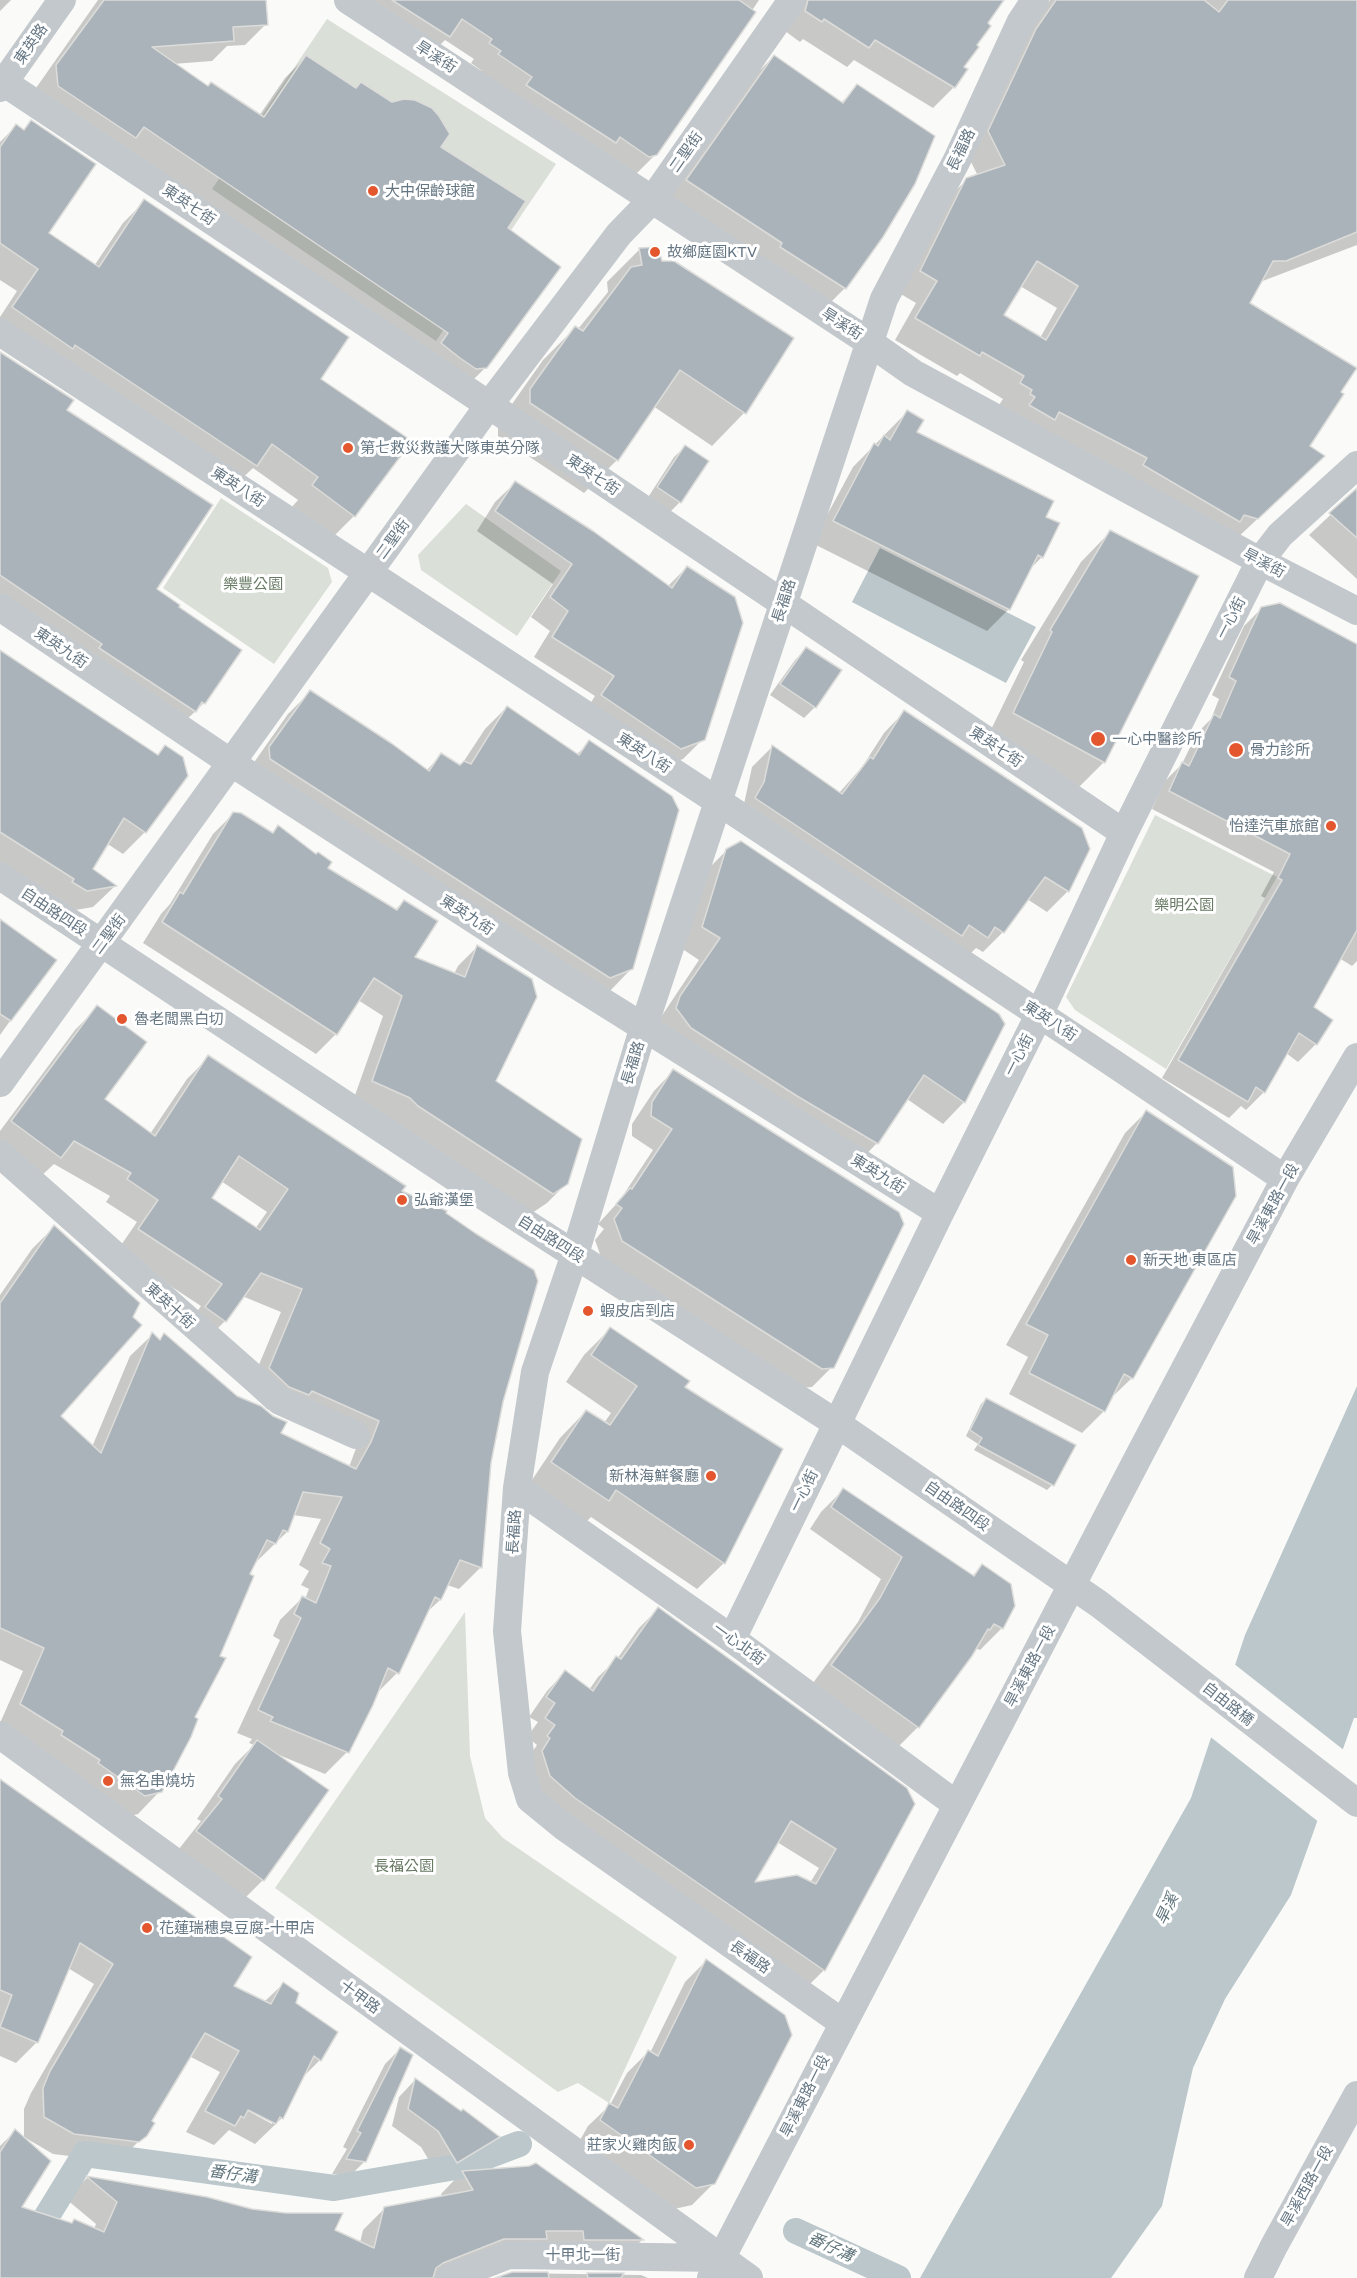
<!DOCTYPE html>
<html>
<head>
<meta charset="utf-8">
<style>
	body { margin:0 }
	canvas { display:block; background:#fafaf8 }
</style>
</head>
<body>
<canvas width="1357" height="2278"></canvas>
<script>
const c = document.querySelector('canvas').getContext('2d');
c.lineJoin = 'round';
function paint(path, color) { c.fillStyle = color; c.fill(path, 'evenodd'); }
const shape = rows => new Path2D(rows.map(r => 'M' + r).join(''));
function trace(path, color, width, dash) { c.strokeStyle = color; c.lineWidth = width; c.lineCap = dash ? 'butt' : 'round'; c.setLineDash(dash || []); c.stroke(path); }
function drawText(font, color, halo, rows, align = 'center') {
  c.font = font + ' "Golos Text","Noto Sans TC",sans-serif'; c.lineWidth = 6; c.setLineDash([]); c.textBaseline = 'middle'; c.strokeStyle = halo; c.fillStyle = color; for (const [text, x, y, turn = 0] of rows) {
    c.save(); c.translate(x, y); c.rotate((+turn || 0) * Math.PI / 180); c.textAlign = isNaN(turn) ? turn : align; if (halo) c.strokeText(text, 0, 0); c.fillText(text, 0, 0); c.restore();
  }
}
paint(shape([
	[327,19,556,164,436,341,212,189],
	[221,498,328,568,332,582,274,664,163,588],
	[466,504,561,571,517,636,421,570,418,555],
	[1155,815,1277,877,1166,1069,1075,1010,1066,997],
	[465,1612,470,1756,485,1818,503,1838,677,1957,609,2103,578,2083,558,2092,275,1888]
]), '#dadfd7');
paint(shape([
	[880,548,1036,627,1006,683,852,602],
	[1357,1386,1357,1718,1354,1718,1291,1895,1225,1999,1193,2068,1162,2206,1111,2278,920,2278,1191,1798,1245,1635]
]), '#bbc7cb');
paint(shape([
	[1233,1663,1345,1751,1320,1823,1208,1735]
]), '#fafaf8');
paint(shape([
	[0,0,11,0,0,11],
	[98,0,265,0,266,24,245,45,227,46,212,61,173,64,207,88,259,116,285,78,306,57,355,90,392,104,439,147,506,228,486,367,465,388,36,88],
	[372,0,759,0,656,154,636,174,480,74,482,71,471,63,474,59,445,40,429,56],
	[803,0,1001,0,962,68,954,87,933,108,854,60,847,67,803,39,800,42,785,31],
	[1050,0,1357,0,1357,245,1260,282,1248,304,1308,447,1301,478,1235,540,999,405,1003,399,960,373,957,376,895,340,916,303,899,293,945,202,967,179,978,176,967,154,1014,52],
	[1020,286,1057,308,1040,338,1002,316],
	[774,56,841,103,858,86,845,288,823,310,666,202,752,78],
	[31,122,47,233,94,266,123,223,145,201,319,379,354,516,332,538,291,508,298,500,253,468,234,486,0,336,0,317,17,291,0,280,0,142,16,126,22,131],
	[640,249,660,262,744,413,712,446,653,406,617,460,584,493,498,436,498,424,543,360,576,327,578,329,608,292,607,282],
	[0,354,65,410,155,590,204,703,182,724,0,611],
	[907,412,915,433,1044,517,1042,557,1028,571,1009,609,987,631,812,543,853,467],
	[685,447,680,502,669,513,647,499,674,457],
	[515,483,668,586,687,567,703,739,683,759,660,768,583,715,595,696,534,657,550,631,531,617,553,584,477,531,495,502],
	[1357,490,1357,579,1309,535],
	[1110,532,1104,762,1074,792,984,744,1024,662,1021,660,1081,562],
	[1262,608,1357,646,1357,961,1352,966,1339,958,1312,1008,1331,1020,1316,1044,1298,1062,1286,1053,1264,1092,1246,1110,1241,1106,1229,1118,1162,1078,1265,898,1261,896,1274,872,1152,809,1164,782,1182,764,1197,733,1211,719,1219,699,1212,695,1244,626],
	[806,649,840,671,815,707,804,718,770,695,795,660],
	[0,651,156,756,165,747,145,832,123,854,106,843,91,870,115,886,93,907,64,912,0,867],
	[310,692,426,771,441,755,460,767,485,729,507,707,576,755,590,742,632,968,610,991,248,771,288,714],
	[904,712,1088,849,1068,891,1047,912,1027,899,1003,932,983,952,976,948,966,958,744,804,752,767,772,747,839,793,862,767,884,733],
	[233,814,271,834,278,827,326,869,395,910,404,901,413,958,454,974,458,966,477,947,494,1082,567,1183,547,1203,532,1213,353,1101,383,1016,358,1000,336,1034,316,1054,143,943,161,914,170,904,213,834],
	[727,850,1004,1024,964,1102,943,1124,907,1099,877,1143,856,1165,669,1049,659,1020,699,960,681,948,705,872],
	[0,920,54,960,0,1035],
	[98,1007,103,1100,150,1134,187,1079,209,1057,400,1192,502,1402,490,1463,481,1567,459,1589,447,1585,440,1600,425,1614,397,1673,376,1694,347,1752,325,1774,279,1755,263,1880,241,1902,175,1854,201,1821,197,1819,235,1764,254,1745,249,1743,252,1739,237,1733,280,1640,273,1636,280,1620,302,1598,305,1599,309,1589,301,1585,309,1571,299,1565,321,1519,293,1515,287,1532,253,1565,193,1718,160,1791,138,1814,122,1818,0,1723,23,1671,0,1660,0,1295,32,1249,54,1227,59,1416,92,1447,130,1356,152,1335,159,1340,165,1335,279,1434,349,1467,358,1443,267,1409,248,1391,281,1312,242,1296,225,1321,203,1343,184,1330,201,1306,117,1251,137,1222,106,1202,110,1196,54,1164,38,1179,0,1151,0,1131,75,1030],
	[221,1181,267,1212,255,1229,210,1199],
	[673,1071,832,1367,812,1387,801,1388,602,1260,595,1240,604,1229,598,1224,620,1200,653,1150,632,1136,632,1124,654,1091],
	[1146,1112,1132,1378,1110,1399,1104,1411,1082,1433,1009,1394,1028,1357,1006,1345,1125,1133],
	[610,1329,683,1388,781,1450,724,1563,697,1589,591,1517,582,1526,526,1489,560,1438,586,1411,604,1423,611,1413,566,1382,584,1355],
	[986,1399,1052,1485,1047,1490,974,1450,978,1444,966,1436,981,1404],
	[843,1490,972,1576,983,1566,1014,1606,1002,1628,980,1650,975,1648,918,1727,896,1749,810,1687,858,1622,881,1579,810,1529,821,1512],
	[658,1609,913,1804,824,1970,805,1989,532,1795,530,1755,537,1745,527,1737,538,1722,529,1717,547,1691,565,1672,589,1690,598,1677,617,1659,639,1628],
	[777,1842,819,1868,810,1883,752,1884],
	[0,1781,231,1986,264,2002,283,1984,320,2060,300,2080,282,2118,255,2144,229,2130,214,2145,186,2132,220,2072,189,2056,150,2122,145,2135,118,2162,53,2154,24,2137,24,2109,31,2093,94,1984,68,1968,37,2042,16,2063,0,2056],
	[242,2105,272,2121,272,2124,241,2107],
	[706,1961,714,2183,692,2205,674,2209,579,2142,588,2126,610,2105,627,2073,648,2052,650,2053,685,1982],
	[400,2049,365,2161,350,2176,332,2174,347,2149,343,2147,385,2064],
	[415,2080,498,2137,482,2153,440,2179,421,2147,392,2126,399,2097],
	[15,2131,20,2208,70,2224,74,2220,94,2229,96,2224,66,2199,87,2178,206,2198,333,2231,360,2243,363,2230,385,2208,443,2197,441,2194,462,2172,529,2167,642,2240,621,2261,563,2261,435,2278,0,2278,0,2146],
	[512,2273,641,2275,648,2278,499,2278]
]), '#0003');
trace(shape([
	[796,2231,898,2278],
	[11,2278,15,2268,85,2154,334,2188,461,2166,519,2144]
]), '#bbc7cb', 26);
const building = shape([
	[104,0,266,0,268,25,233,27,234,41,152,47,208,86,211,82,264,117,306,55,356,88,361,82,392,102,404,99,415,100,432,108,439,116,450,134,441,147,526,201,508,228,561,267,487,368,476,369,460,358,441,343,448,333,144,127,136,138,58,86,56,65,104,0],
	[392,0,739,0,756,12,657,155,649,157,620,137,616,143,526,85,532,77,498,54,501,51,489,43,492,39,462,19,450,37,392,0],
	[808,0,1004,0,988,23,991,26,977,45,979,47,964,67,968,69,955,88,875,40,869,48,824,19,822,22,805,11,808,0],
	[1056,0,1204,0,1219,12,1228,0,1357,0,1357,232,1286,261,1273,261,1250,303,1357,368,1341,392,1344,394,1310,446,1325,456,1258,519,1244,515,1240,522,1143,465,1147,458,1059,412,1055,420,1029,405,1035,397,1030,394,1032,390,1020,383,1024,376,982,352,980,356,915,318,937,281,920,271,966,178,1005,165,988,131,1036,29,1056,0],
	[1037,261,1078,286,1046,340,1004,315,1037,261],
	[774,55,843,103,857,84,935,136,915,184,883,237,846,289,780,247,782,243,686,180,774,55],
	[31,120,96,164,49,233,99,267,144,199,349,337,321,379,412,441,355,517,312,485,318,477,272,444,257,466,75,345,73,349,12,307,38,269,0,243,0,147,16,124,24,130,31,120],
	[658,247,662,261,674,261,794,338,746,414,680,370,618,461,530,403,530,389,575,326,583,331,631,267,642,265,639,248,658,247],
	[0,352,74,400,67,410,213,505,157,589,180,605,179,607,242,650,205,704,202,702,196,712,99,648,102,644,0,575,0,352],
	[907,410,924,420,917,432,1054,501,1046,517,1060,523,1043,558,1038,555,1010,610,833,521,874,443,878,446,884,435,890,440,907,410],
	[685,445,709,461,681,503,657,487,685,445],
	[515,481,593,531,672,588,687,566,735,597,743,623,705,740,681,749,601,695,614,676,552,637,568,611,550,597,572,564,495,511,515,481],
	[1357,488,1357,538,1329,513,1357,488],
	[1110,530,1199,576,1105,763,1013,713,1052,632,1050,630,1110,530],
	[1280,603,1357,644,1357,930,1314,1007,1333,1020,1317,1045,1299,1033,1265,1093,1256,1087,1248,1102,1178,1060,1282,880,1278,878,1290,854,1169,791,1182,762,1189,766,1214,714,1220,718,1236,681,1229,677,1261,607,1280,603],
	[806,647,842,670,816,708,780,684,806,647],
	[0,650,158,755,165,745,183,757,188,776,146,833,124,818,93,869,117,886,87,891,72,882,74,879,0,832,0,650],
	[310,690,391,743,429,771,441,753,460,765,464,761,471,764,507,706,579,755,589,740,672,796,679,810,633,969,610,978,270,759,269,747,310,690],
	[904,710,1082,828,1090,849,1069,892,1045,877,1004,933,995,927,988,938,969,925,962,936,755,798,764,782,772,745,842,794,870,757,873,759,904,710],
	[233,812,241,813,273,833,278,825,316,854,318,852,332,862,328,868,397,910,404,900,438,921,415,957,465,977,477,945,532,979,537,997,496,1081,582,1139,568,1184,553,1194,418,1106,410,1098,372,1081,402,996,374,978,337,1035,162,922,180,892,183,894,233,812],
	[741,841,999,1014,1005,1024,965,1103,924,1075,878,1144,797,1096,691,1028,676,1008,680,996,720,938,702,927,726,849,741,841],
	[0,919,57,960,11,1021,0,1014,0,919],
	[97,1005,147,1042,105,1099,155,1136,208,1055,406,1186,402,1191,447,1211,446,1213,475,1233,534,1270,538,1281,503,1402,491,1463,482,1568,460,1560,441,1600,435,1597,399,1674,388,1668,373,1705,349,1753,270,1721,273,1717,258,1710,301,1618,294,1614,302,1596,316,1603,331,1566,322,1563,330,1549,320,1543,342,1497,303,1492,288,1532,283,1530,276,1544,267,1540,250,1574,254,1576,220,1656,226,1658,195,1717,198,1719,191,1737,162,1792,145,1796,98,1763,100,1760,61,1735,63,1731,20,1704,44,1648,0,1628,0,1303,54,1225,140,1303,133,1317,142,1325,61,1416,101,1453,152,1332,160,1340,164,1333,237,1396,261,1406,273,1416,287,1422,281,1433,356,1469,371,1442,379,1421,312,1391,309,1395,289,1387,269,1368,302,1289,261,1273,226,1322,205,1307,222,1284,138,1229,158,1200,127,1179,131,1173,74,1141,61,1158,11,1121,97,1005],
	[239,1156,288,1189,260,1230,212,1198,239,1156],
	[673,1069,899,1212,904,1224,834,1368,822,1369,622,1241,614,1219,622,1208,616,1204,630,1188,632,1189,672,1129,651,1116,652,1102,673,1069],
	[1146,1110,1233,1167,1236,1196,1133,1379,1124,1374,1105,1412,1029,1373,1048,1335,1026,1324,1146,1110],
	[610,1327,690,1381,685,1387,783,1449,725,1564,616,1490,609,1501,551,1462,586,1410,610,1425,637,1386,591,1355,610,1327],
	[986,1398,1076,1445,1054,1486,978,1445,982,1438,970,1430,986,1398],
	[843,1488,974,1576,982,1564,1011,1584,1015,1606,1003,1629,994,1624,990,1630,988,1629,972,1656,919,1728,831,1665,880,1598,902,1557,831,1507,843,1488],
	[658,1607,907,1788,915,1804,825,1971,575,1798,550,1776,542,1751,550,1738,547,1736,555,1725,545,1718,555,1703,546,1697,565,1670,593,1691,616,1656,621,1659,658,1607],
	[791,1821,836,1849,816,1884,797,1875,755,1882,791,1821],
	[257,1740,329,1790,264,1881,196,1831,222,1799,218,1796,257,1740],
	[0,1779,252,1957,234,1986,271,2004,283,1982,299,1993,296,2003,338,2032,321,2061,314,2056,283,2119,280,2117,276,2124,248,2110,244,2118,241,2116,235,2126,205,2111,239,2051,205,2033,152,2121,155,2123,147,2136,139,2142,74,2134,44,2117,43,2088,50,2071,113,1964,80,1943,38,2043,0,2027,12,1995,0,1990,0,1779],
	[706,1959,785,2015,792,2035,715,2184,696,2188,600,2120,609,2103,618,2108,648,2050,658,2056,706,1959],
	[400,2047,413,2055,366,2162,346,2159,361,2133,357,2131,400,2047],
	[415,2078,461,2111,463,2109,500,2137,457,2163,438,2131,408,2109,415,2078],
	[15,2129,51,2161,22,2207,72,2223,74,2219,104,2232,117,2202,86,2176,207,2197,252,2209,286,2213,343,2213,335,2230,374,2248,384,2207,473,2190,462,2171,529,2166,536,2163,644,2240,584,2240,583,2231,546,2231,547,2239,504,2239,443,2263,436,2268,433,2278,0,2278,0,2152,15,2129],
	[512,2272,548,2272,549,2278,495,2278,512,2272],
	[587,2273,624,2273,621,2278,588,2278,587,2273]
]);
paint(building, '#aab3b9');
trace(building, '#dcdcda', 1.5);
trace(shape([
	[348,0,869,342,913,373,1260,561,1357,611],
	[0,80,489,405,1124,833],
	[0,88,62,0],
	[0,332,719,802,1110,1061,1285,1179],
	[0,607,230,762,557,973,940,1213],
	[0,876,465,1184,836,1423,1099,1604,1357,1803],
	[0,1083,489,405,619,234,653,199,792,0],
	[0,1154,280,1401,356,1435],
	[517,1488,732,1639,957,1805],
	[732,1639,940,1213,1039,1015,1124,833,1260,561,1280,535,1357,465],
	[0,1735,749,2278],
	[843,2023,563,1826,530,1799,522,1773,507,1631,517,1488,535,1372,575,1254,644,1026,884,299,957,160,1020,23,1035,0],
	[449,2278,509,2255,721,2258],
	[711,2278,1141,1452,1285,1179,1357,1057],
	[1258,2278,1274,2246,1357,2095]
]), '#c3c8cc', 28);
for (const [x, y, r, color] of [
	[373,191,6,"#e4572e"],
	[655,252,6,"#e4572e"],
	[348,448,6,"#e4572e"],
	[1098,739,8,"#e4572e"],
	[1236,750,8,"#e4572e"],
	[1331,826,6,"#e4572e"],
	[122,1019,6,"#e4572e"],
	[402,1200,6,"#e4572e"],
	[1131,1260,6,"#e4572e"],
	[588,1311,6,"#e4572e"],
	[711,1476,6,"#e4572e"],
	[108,1781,6,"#e4572e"],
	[147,1928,6,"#e4572e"],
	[689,2145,6,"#e4572e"]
]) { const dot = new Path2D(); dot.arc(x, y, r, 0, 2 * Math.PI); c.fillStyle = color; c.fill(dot); trace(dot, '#fff', 2); }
drawText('15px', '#657683', '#fff', [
	["東英路",31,44,-55],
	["旱溪街",436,57,33],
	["長福路",961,150,-64],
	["二聖街",686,152,-55],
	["東英七街",189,205,34],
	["旱溪街",842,324,33],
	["東英七街",593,475,34],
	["東英八街",238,487,33],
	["二聖街",393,539,-54],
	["旱溪街",1264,563,28],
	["長福路",784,601,-72],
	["一心街",1231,618,-63],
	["東英九街",61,648,34],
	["東英七街",996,747,34],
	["東英八街",644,753,33],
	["自由路四段",54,912,33],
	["東英九街",467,915,33],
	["二聖街",109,934,-54],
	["東英八街",1050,1021,33],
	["一心街",1019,1055,-63],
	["長福路",633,1063,-73],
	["東英九街",878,1174,32],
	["旱溪東路一段",1273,1204,-61],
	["自由路四段",551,1239,32],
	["東英十街",170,1306,42],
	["一心街",804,1491,-64],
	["自由路四段",957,1506,35],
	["長福路",514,1532,-86],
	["一心北街",739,1644,36],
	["旱溪東路一段",1030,1666,-62],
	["自由路橋",1228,1704,38],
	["長福路",750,1957,35],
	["十甲路",360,1997,36],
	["旱溪東路一段",805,2096,-63],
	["旱溪西路一段",1307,2186,-61],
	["十甲北一街",583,2255]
]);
drawText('15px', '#657683', '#fff', [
	["大中保齡球館",385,191],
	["故鄉庭園KTV",667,252],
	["第七救災救護大隊東英分隊",360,448],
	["一心中醫診所",1112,739],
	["骨力診所",1250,750],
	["怡達汽車旅館",1319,826,"right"],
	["魯老闆黑白切",134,1019],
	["弘爺漢堡",414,1200],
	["新天地 東區店",1143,1260],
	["蝦皮店到店",600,1311],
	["新林海鮮餐廳",699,1476,"right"],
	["無名串燒坊",120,1781],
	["花蓮瑞穗臭豆腐-十甲店",159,1928],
	["莊家火雞肉飯",677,2145,"right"]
], 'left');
drawText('15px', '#687a64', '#fff', [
	["樂豐公園",253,584],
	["樂明公園",1184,905],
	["長福公園",404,1866]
]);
drawText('italic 16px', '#60757c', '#fff', [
	["旱溪",1167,1909,-65],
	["番仔溝",233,2174,8],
	["番仔溝",831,2247,25]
]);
</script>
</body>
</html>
